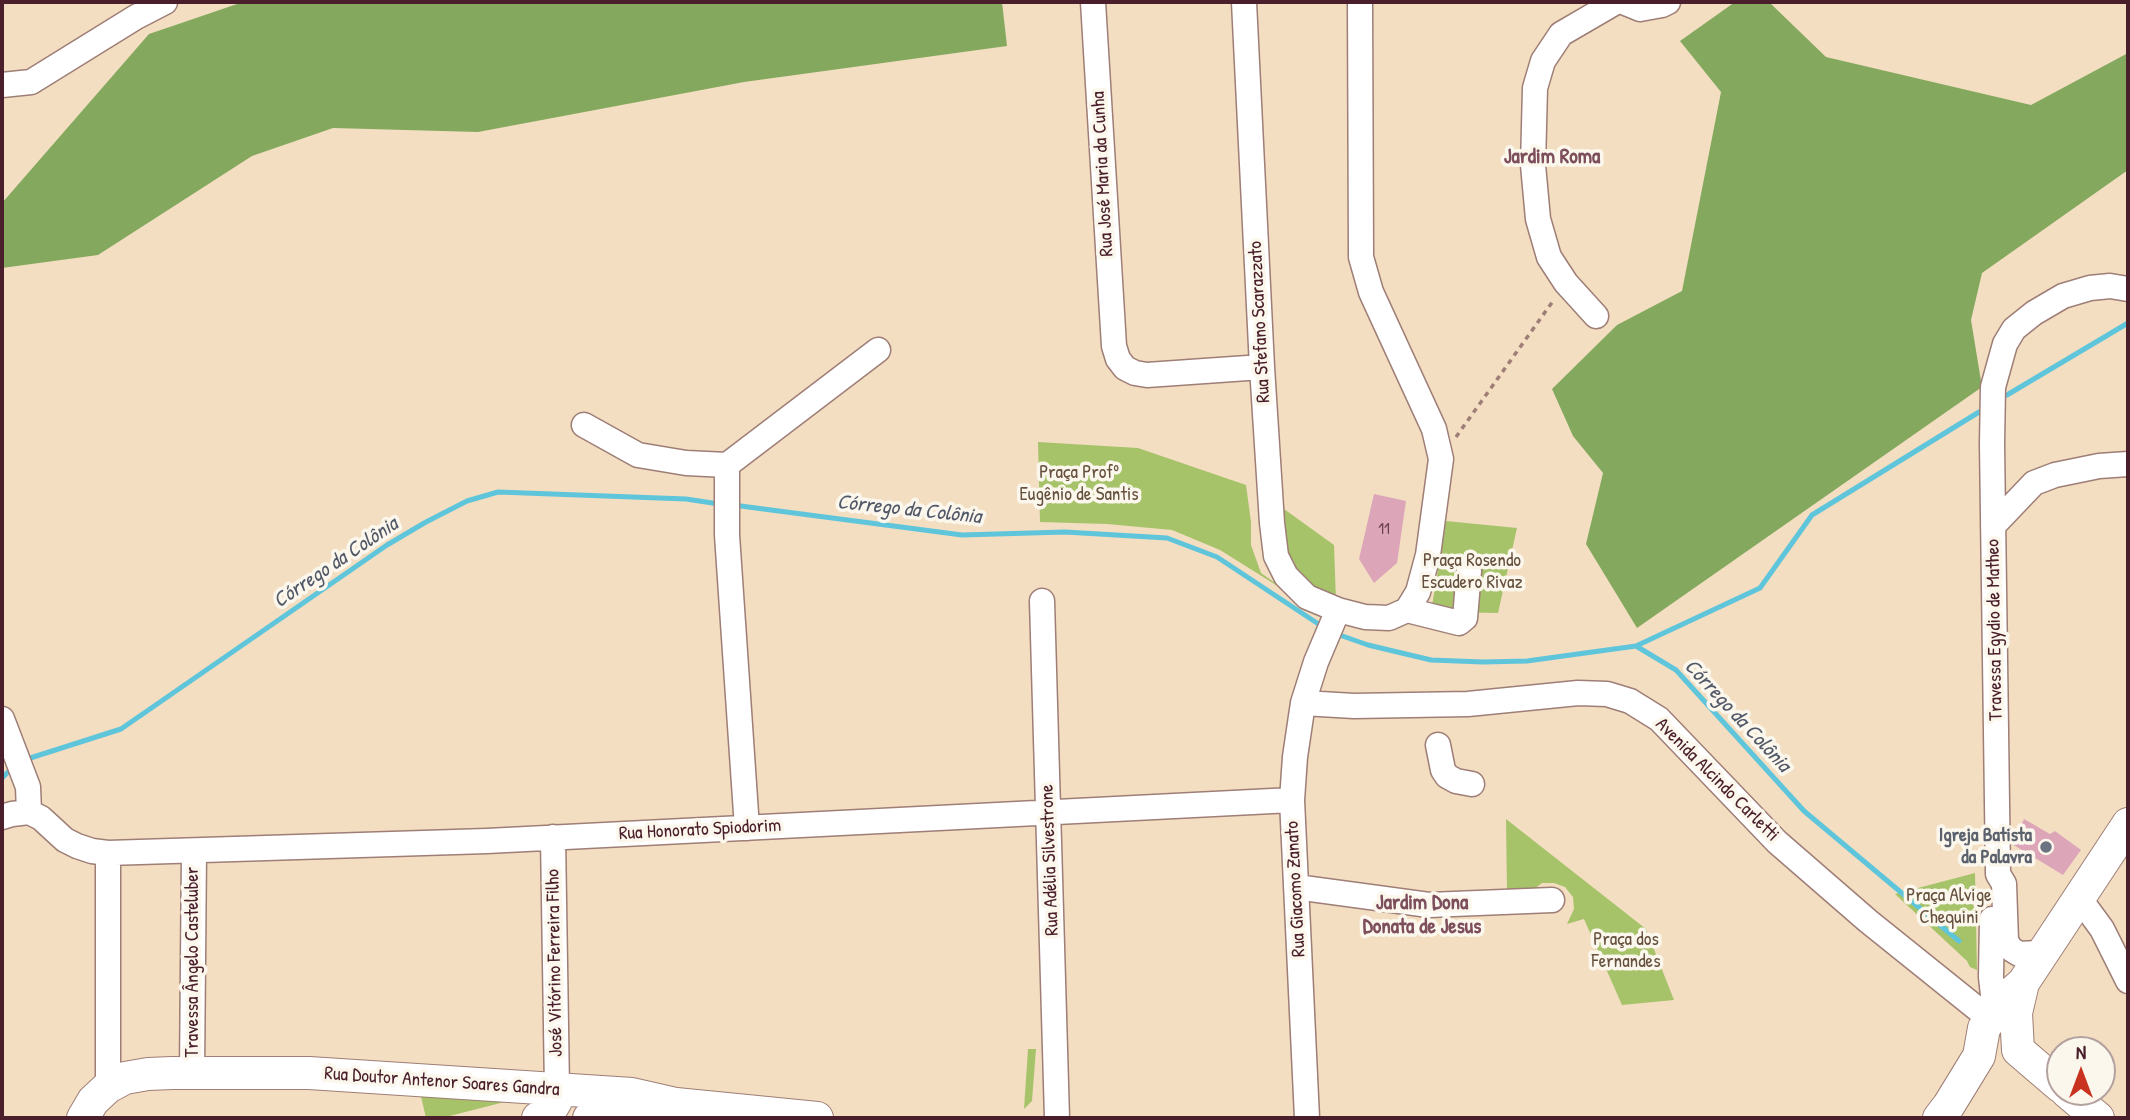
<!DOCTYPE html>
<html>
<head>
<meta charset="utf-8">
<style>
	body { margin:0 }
	#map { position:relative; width:2130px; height:1120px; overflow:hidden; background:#f3dec2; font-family:"Patrick Hand",sans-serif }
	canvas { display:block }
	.frame { position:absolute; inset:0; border:4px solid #4a1f2b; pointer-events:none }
	.north { position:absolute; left:2046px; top:1036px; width:70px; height:70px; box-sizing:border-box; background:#fbf7ec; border:2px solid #b4a19f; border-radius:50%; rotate:0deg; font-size:19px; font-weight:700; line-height:28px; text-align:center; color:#4a1f2b }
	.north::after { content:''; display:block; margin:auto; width:24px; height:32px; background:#c8321e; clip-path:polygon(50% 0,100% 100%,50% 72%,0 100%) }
</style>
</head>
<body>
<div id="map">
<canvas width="2130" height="1120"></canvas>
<div class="frame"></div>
<div class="north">N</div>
</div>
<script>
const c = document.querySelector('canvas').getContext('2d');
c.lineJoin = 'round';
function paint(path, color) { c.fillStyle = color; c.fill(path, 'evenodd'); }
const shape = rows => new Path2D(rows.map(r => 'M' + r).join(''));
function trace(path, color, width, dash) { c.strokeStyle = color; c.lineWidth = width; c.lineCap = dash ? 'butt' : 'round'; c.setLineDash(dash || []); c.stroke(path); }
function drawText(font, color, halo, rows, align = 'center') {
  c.font = font + ' "Patrick Hand",sans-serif'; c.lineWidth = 7; c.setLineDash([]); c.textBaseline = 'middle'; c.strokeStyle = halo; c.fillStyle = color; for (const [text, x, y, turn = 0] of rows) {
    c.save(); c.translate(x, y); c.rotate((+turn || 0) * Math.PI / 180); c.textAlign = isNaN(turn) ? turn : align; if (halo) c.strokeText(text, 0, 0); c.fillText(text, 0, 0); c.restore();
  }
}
paint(shape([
	[1038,442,1138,448,1246,485,1251,522,1251,545,1261,573,1292,595,1220,550,1172,530,1107,524,1040,522],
	[1284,509,1334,545,1336,601,1318,595,1284,555],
	[1446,521,1517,528,1498,613,1431,612],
	[1506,819,1646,929,1674,1000,1622,1005,1584,919,1567,924,1574,909,1573,897,1565,887,1554,883,1542,883,1533,890,1507,892],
	[1975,873,1977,970,1970,967,1967,961,1895,894],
	[1028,1049,1036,1049,1032,1101,1024,1109],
	[420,1092,520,1098,442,1118,426,1118]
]), '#a6c36a');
paint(shape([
	[243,2,1002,2,1007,46,744,82,478,132,333,128,252,156,98,255,2,268,2,203,149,34],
	[1735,2,1769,2,1826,57,2031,105,2128,53,2128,170,1982,273,1971,320,1982,387,1637,628,1586,544,1603,473,1573,436,1552,389,1617,325,1682,291,1721,92,1680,41]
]), '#84a95e');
trace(shape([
	[2007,395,2128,323],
	[733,505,962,535,1065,532,1167,538,1217,557,1323,627],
	[1334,633,1368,645,1431,660,1483,662,1527,661,1636,646,1676,670,1804,811,1959,941],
	[1636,646,1760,588,1812,515,1979,412],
	[24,760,121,729,387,545,426,522,467,501,498,492,686,499,719,504],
	[2,778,13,767]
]), '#5ec5db', 5);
paint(shape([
	[1374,494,1406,501,1397,563,1374,583,1359,559],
	[2024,819,2050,834,2055,831,2081,850,2063,875,2012,844]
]), '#dca6b8');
const minor = shape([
	[1093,2,1114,346,1118,359,1125,368,1135,373,1147,375,1262,367],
	[1244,2,1262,367,1272,523,1276,556,1286,576,1307,597,1338,610,1365,617,1389,618,1407,610,1418,592,1428,555,1441,459,1434,429,1371,292,1361,257,1360,2],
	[1623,2,1640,9,1662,5,1668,2],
	[2,85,31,82,136,17,165,2],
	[1596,316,1566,283,1549,257,1538,219,1533,165,1535,88,1543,61,1561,34,1616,2],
	[584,425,638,455,686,463,727,465],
	[1993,526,2034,483,2055,475,2099,466,2128,464],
	[1042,601,1057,1118],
	[1407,610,1459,623,1465,618,1469,571],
	[1303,703,1354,706,1468,704,1578,693,1607,694,1630,701,1659,719,1777,842,1868,921,1990,1019],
	[2,719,28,787,29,812],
	[1438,745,1443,770,1447,776,1456,781,1472,784],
	[2,817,12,814,29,812,41,818,65,840,77,846,92,851,108,853,487,841,1292,800],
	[747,828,727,535,727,465,878,350],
	[553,837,557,1090],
	[108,853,108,1087],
	[1296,887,1429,905,1552,900],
	[2080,899,2102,929,2128,981],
	[1992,919,1991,977,1995,1013],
	[2049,946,2038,953,2019,954,2011,949,2006,941,2004,884,1998,874,1992,444,1993,387,2005,344,2014,329,2034,313,2063,296,2090,288,2110,286,2128,289],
	[192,1073,194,851],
	[1307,1118,1292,800,1295,757,1303,703,1316,662,1338,610]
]);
const major = shape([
	[2018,1050,2016,1013,2023,983],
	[2018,1050,2060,1086],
	[2067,1092,2098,1118],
	[83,1118,93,1101,108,1087,125,1078,148,1074,172,1073,309,1073,632,1094,676,1104,817,1118],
	[538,1118,550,1111,556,1101,557,1090],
	[589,1118,650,1108],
	[1939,1118,1949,1105,1979,1056,1984,1028,2006,998,2023,983,2128,824]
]);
trace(minor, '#9e7e76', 27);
trace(major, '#9e7e76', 34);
trace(shape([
	[1456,437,1553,301]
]), '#9e7e76', 3.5, [5, 5]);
trace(minor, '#fff', 24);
trace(major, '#fff', 32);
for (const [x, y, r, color] of [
	[2046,847,7,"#6b7280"]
]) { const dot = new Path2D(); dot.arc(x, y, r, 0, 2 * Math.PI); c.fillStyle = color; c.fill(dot); trace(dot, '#fbf7ec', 2.5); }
drawText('16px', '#6e414e', null, [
	["11",1384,530]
]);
drawText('19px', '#4a1f2b', '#fbf7ec', [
	["Rua José Maria da Cunha",1103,174,-93],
	["Rua Stefano Scarazzato",1260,322,-93],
	["Travessa Egydio de Matheo",1995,630,-91],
	["Avenida Alcindo Carletti",1717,780,45],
	["Rua Honorato Spiodorim",700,830,-3],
	["Rua Adélia Silvestrone",1050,860,-92],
	["Rua Giacomo Zanato",1296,889,-93],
	["Travessa Ângelo Casteluber",193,962,-90],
	["José Vitórino Ferreira Filho",555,963,-91],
	["Rua Doutor Antenor Soares Gandra",442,1082,4]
]);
drawText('19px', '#66503e', '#fbf7ec', [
	["Praça Profº",1079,473],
	["Eugênio de Santis",1079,495],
	["Praça Rosendo",1472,561],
	["Escudero Rivaz",1472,583],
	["Praça Alvige",1949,896],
	["Chequini",1949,918],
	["Praça dos",1626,940],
	["Fernandes",1626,962]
]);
drawText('bold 19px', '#5b616d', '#fbf7ec', [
	["Igreja Batista",2032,836],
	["da Palavra",2032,858]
], 'right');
drawText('bold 21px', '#7d4e5c', '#fbf7ec', [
	["Jardim Roma",1552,157],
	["Jardim Dona",1422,903],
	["Donata de Jesus",1422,927]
]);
drawText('italic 21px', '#515969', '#fbf7ec', [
	["Córrego da Colônia",909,510,6],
	["Córrego da Colônia",336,563,-34],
	["Córrego da Colônia",1737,716,47]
]);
</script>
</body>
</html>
